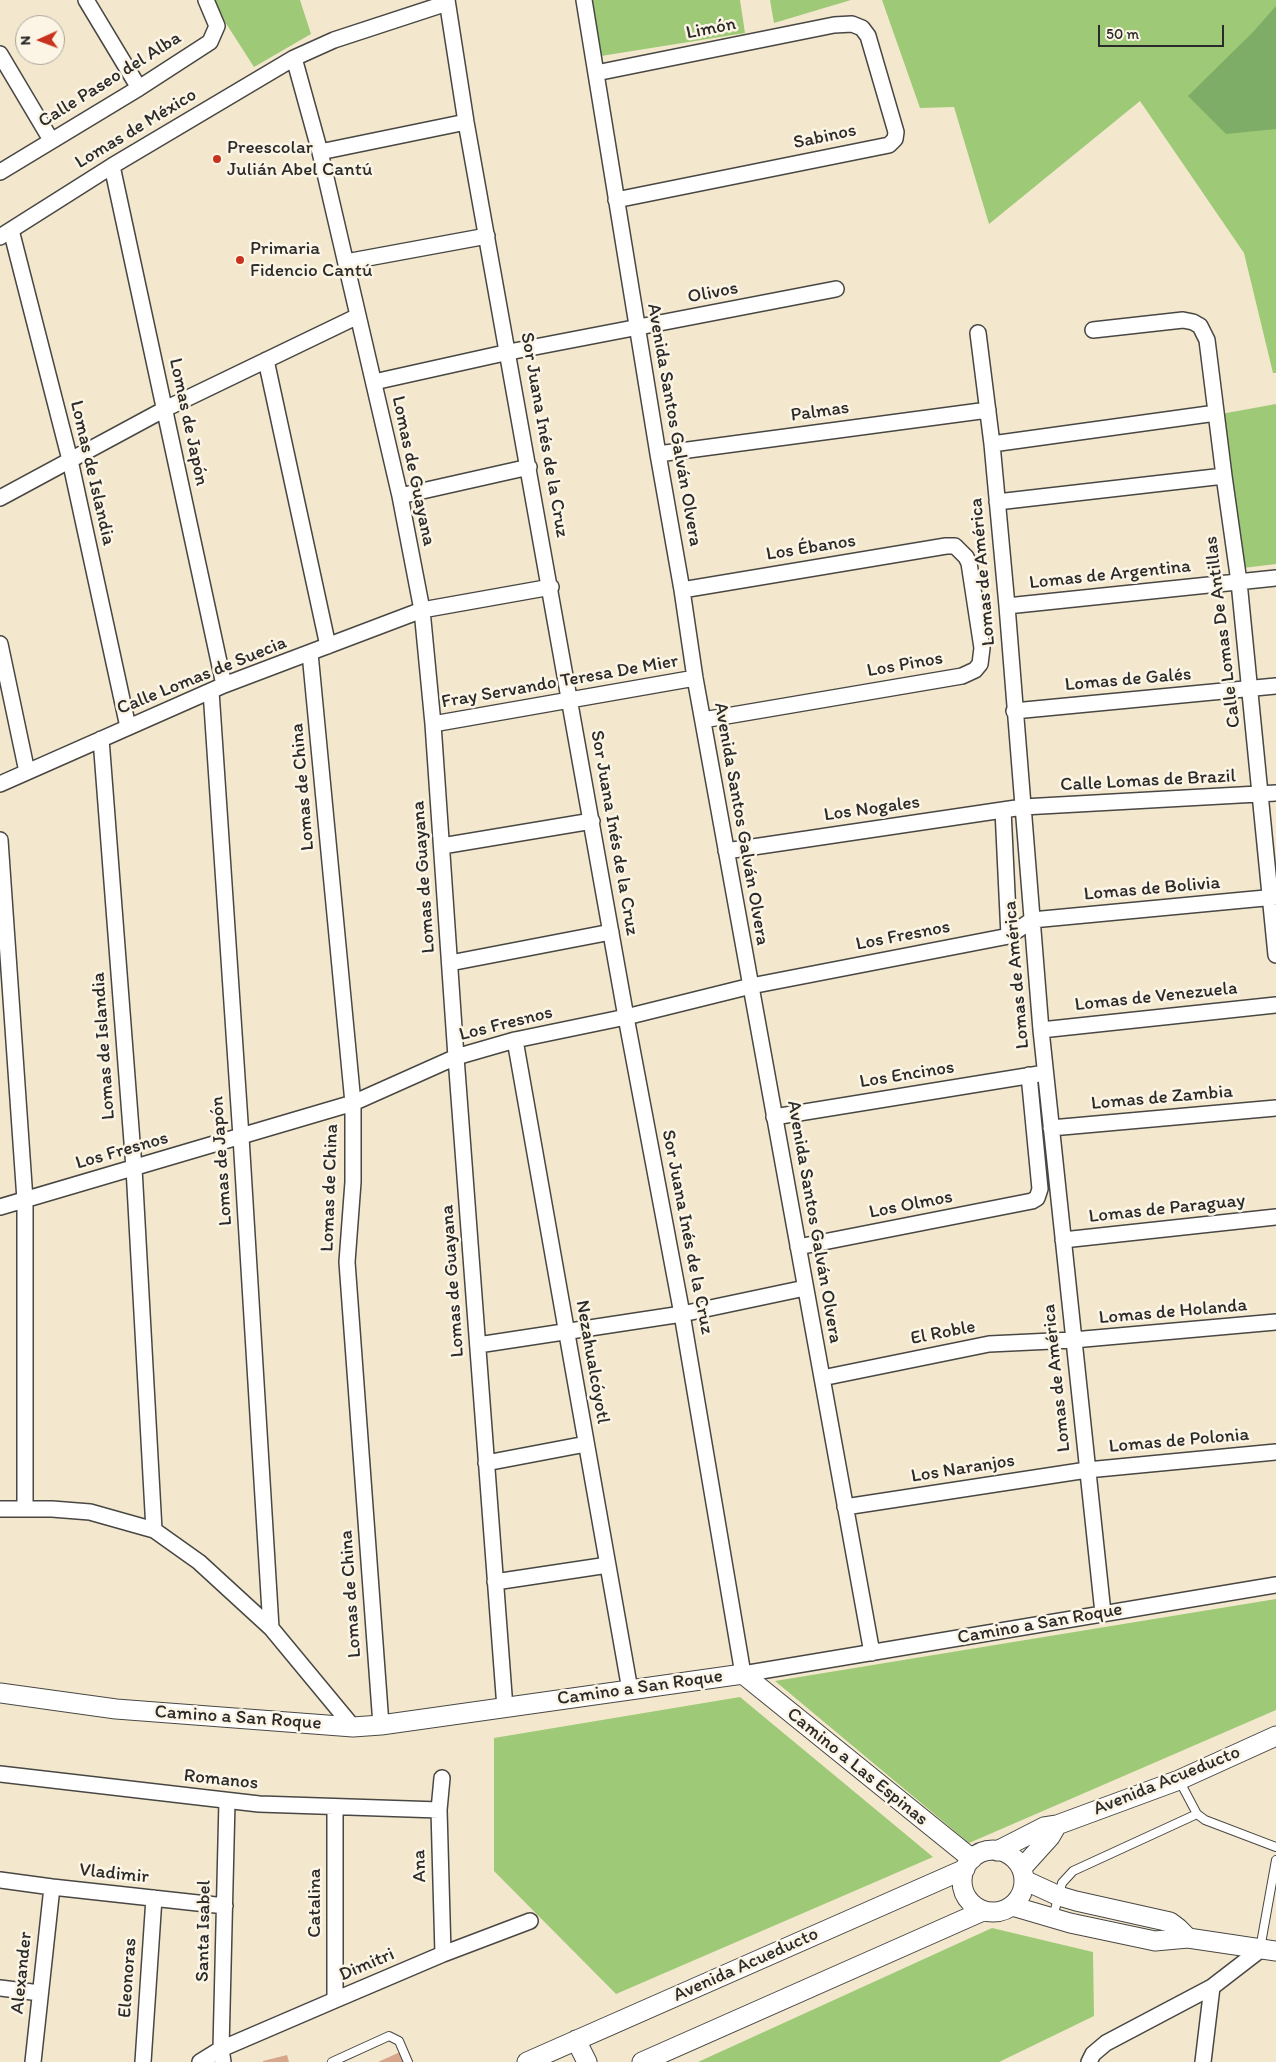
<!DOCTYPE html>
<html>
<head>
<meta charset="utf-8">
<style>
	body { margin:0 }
	#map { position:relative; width:1276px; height:2062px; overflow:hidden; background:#f3e8ce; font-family:Itim,sans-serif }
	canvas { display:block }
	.north { position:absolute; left:15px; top:15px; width:50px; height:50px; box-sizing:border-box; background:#fcf5e5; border:1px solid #a8a49b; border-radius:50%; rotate:268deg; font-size:14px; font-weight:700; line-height:20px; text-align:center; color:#2b2b2b }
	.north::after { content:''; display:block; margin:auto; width:18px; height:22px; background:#c8321e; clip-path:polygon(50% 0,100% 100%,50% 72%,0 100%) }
	.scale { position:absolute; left:1098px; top:25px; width:126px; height:22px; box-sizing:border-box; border:2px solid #2b2b2b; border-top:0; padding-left:6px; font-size:15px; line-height:18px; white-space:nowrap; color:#2b2b2b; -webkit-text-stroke:4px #fcf5e5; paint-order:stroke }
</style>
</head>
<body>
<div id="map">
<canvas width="1276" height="2062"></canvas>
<div class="north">N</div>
<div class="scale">50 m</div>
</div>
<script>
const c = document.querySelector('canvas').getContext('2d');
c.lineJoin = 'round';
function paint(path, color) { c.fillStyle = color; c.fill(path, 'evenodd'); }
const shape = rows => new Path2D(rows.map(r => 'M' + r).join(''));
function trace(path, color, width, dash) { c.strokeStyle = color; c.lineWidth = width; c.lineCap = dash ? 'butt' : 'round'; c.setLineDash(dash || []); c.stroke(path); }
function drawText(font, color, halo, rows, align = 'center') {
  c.font = font + ' Itim,sans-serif'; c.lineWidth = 5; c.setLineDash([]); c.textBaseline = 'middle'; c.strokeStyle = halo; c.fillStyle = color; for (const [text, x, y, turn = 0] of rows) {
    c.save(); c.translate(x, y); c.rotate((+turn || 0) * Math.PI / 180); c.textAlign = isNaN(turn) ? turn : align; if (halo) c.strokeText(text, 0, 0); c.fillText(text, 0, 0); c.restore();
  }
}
paint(shape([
	[211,0,300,0,311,34,254,67],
	[592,0,740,0,745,33,601,56],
	[770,0,851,0,774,23],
	[882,0,1276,0,1276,373,1273,373,1244,253,1140,101,989,224,954,107,920,108],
	[1276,404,1276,564,1243,568,1221,414],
	[1276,1599,1276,1710,969,1843,775,1681],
	[740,1697,933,1857,616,1994,494,1871,494,1738],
	[992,1928,1093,1952,1094,2016,999,2062,698,2062]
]), '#9ec976');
paint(shape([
	[1276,6,1276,129,1226,134,1188,96,1253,32]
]), '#7ead67');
paint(shape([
	[400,2052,405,2062,378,2062],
	[287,2055,289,2062,263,2062,263,2061]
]), '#d7a68b');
const service = shape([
	[1179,1780,1197,1814,1205,1820,1276,1847],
	[1053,1917,1062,1883,1073,1871,1197,1814],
	[1260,1949,1276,1860],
	[332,2062,389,2036,399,2041,408,2062]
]);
const minor = shape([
	[86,0,139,88],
	[447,0,466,122,626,1017,682,1314,743,1674,1276,1585],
	[584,0,658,454,682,590,695,678,872,1653],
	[0,54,51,140],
	[294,58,320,152,400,496,422,610,433,724,456,1057,505,1708],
	[596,73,834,25,852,24,862,28,868,36,896,132,895,139,889,145,616,200],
	[320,152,466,122],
	[112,166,224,685],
	[0,172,139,88,210,42,217,26,206,0],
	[11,230,70,460,128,727],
	[0,237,112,166,294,58,334,40,447,3],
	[346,262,487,236],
	[1093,330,1183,320,1193,322,1200,326,1207,340,1224,476,1239,582,1276,955],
	[978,333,992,444,1007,606,1041,1030,1103,1613],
	[266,360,328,646],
	[374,382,509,352,836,289],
	[992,444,1216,413],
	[658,454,988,410],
	[400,496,529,467],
	[0,498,165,409,358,316],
	[997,502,1224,476],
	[682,590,946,546,955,546,966,557,969,563,982,648,980,664,975,670,962,676,703,720],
	[1007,606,1276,578],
	[0,644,27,772],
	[310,653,353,1103,353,1182,347,1262,381,1725],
	[211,691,241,1137,271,1628],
	[1014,711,1276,686],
	[433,724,695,678],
	[101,739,134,1168,154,1530],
	[0,784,224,685,422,610,551,587],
	[1003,810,1009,936],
	[0,840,25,1200,25,1509],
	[442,846,592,821],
	[726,851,1023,807,1276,793],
	[450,963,611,932],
	[1041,1030,1276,1005],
	[515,1040,630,1690],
	[774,1117,1039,1074],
	[1051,1128,1276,1108],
	[0,1207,353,1103,456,1057,515,1040,626,1017,751,986,1009,936,1032,920,1276,897],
	[1063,1240,1276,1217],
	[798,1247,1032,1201,1037,1198,1040,1189,1029,1075],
	[478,1345,682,1314,805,1288],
	[822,1378,989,1344,1073,1340,1276,1322],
	[486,1463,586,1444],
	[845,1507,1087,1470,1276,1452],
	[0,1509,52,1509,90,1512,154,1530,199,1562,271,1628,353,1727],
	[495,1582,608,1565],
	[0,1774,259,1804,439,1810],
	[442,1778,439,1810,443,1954],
	[335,1807,335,2000],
	[0,1880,52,1887,225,1906],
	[0,1988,40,1993],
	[33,2062,52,1887],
	[143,2062,154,1898],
	[200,2062,221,2049,335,2000,443,1954,530,1921],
	[223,2062,221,2049,227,1801],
	[1089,2062,1093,2054,1106,2043,1212,1987,1260,1950],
	[1203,2062,1212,1987]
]);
const tertiary = shape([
	[0,1693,116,1709,353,1727,381,1725,743,1674,972,1859],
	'962 1881a31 31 0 1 1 62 0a31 31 0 1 1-62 0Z',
	[997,1851,1044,1827,1057,1825,1179,1780,1276,1736],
	[1022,1868,1050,1837,1057,1825],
	[1024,1880,1059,1896,1076,1901,1170,1922,1178,1928,1188,1938],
	[1012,1906,1070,1923,1155,1941,1188,1938,1276,1951],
	[576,2040,587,2062],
	[527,2062,965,1869],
	[642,2062,983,1911]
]);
trace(service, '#494743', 10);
trace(minor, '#494743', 18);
trace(tertiary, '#494743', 21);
trace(service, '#fff', 8);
trace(minor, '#fff', 15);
trace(tertiary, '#fff', 19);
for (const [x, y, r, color] of [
	[217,159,5,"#c8321e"],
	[240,260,5,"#c8321e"]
]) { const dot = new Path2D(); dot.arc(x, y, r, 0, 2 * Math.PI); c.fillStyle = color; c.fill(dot); trace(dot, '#fcf5e5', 2); }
drawText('19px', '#2b2b2b', '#fcf5e5', [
	["Limón",711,29,-11],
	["Calle Paseo del Alba",110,80,-32],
	["Lomas de México",136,129,-31],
	["Sabinos",825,137,-12],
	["Olivos",713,293,-11],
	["Palmas",820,412,-8],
	["Lomas de Japón",188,422,78],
	["Avenida Santos Galván Olvera",674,425,80],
	["Sor Juana Inés de la Cruz",544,435,80],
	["Lomas de Guayana",413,471,78],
	["Lomas de Islandia",92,473,77],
	["Los Ébanos",811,548,-9],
	["Lomas de América",983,572,-95],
	["Lomas de Argentina",1110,575,-6],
	["Calle Lomas De Antillas",1223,632,-97],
	["Los Pinos",905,665,-10],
	["Calle Lomas de Suecia",202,676,-22],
	["Lomas de Galés",1128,680,-5],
	["Fray Servando Teresa De Mier",560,682,-10],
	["Calle Lomas de Brazil",1148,781,-3],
	["Lomas de China",303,787,-95],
	["Los Nogales",872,809,-8],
	["Avenida Santos Galván Olvera",741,824,80],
	["Sor Juana Inés de la Cruz",614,833,80],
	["Lomas de Guayana",424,877,-94],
	["Lomas de Bolivia",1152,889,-5],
	["Los Fresnos",903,936,-11],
	["Lomas de América",1017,975,-95],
	["Lomas de Venezuela",1156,997,-6],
	["Los Fresnos",506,1024,-14],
	["Lomas de Islandia",104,1046,-94],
	["Los Encinos",907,1075,-9],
	["Lomas de Zambia",1162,1098,-5],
	["Los Fresnos",122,1151,-16],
	["Lomas de Japón",222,1161,-94],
	["Lomas de China",330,1188,-88],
	["Los Olmos",911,1205,-11],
	["Lomas de Paraguay",1167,1209,-6],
	["Avenida Santos Galván Olvera",814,1222,80],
	["Sor Juana Inés de la Cruz",687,1232,79],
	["Lomas de Guayana",453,1281,-94],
	["Lomas de Holanda",1173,1312,-5],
	["El Roble",943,1333,-11],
	["Nezahualcóyotl",592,1362,80],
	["Lomas de América",1057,1378,-96],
	["Lomas de Polonia",1179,1441,-5],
	["Los Naranjos",963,1469,-9],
	["Lomas de China",351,1594,-94],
	["Camino a San Roque",1040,1624,-10],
	["Camino a San Roque",640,1688,-8],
	["Camino a San Roque",238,1718,4],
	["Camino a Las Espinas",857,1767,39],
	["Romanos",221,1780,6],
	["Avenida Acueducto",1167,1781,-22],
	["Ana",420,1866,-92],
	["Vladimir",114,1874,6],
	["Catalina",315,1903,-90],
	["Santa Isabel",204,1931,-89],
	["Dimitri",367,1965,-23],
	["Avenida Acueducto",746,1965,-24],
	["Alexander",22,1973,-84],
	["Eleonoras",128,1978,-86]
]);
drawText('19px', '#2b2b2b', '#fcf5e5', [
	["Preescolar",227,148],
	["Julián Abel Cantú",227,170],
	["Primaria",250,249],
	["Fidencio Cantú",250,271]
], 'left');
</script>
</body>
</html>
